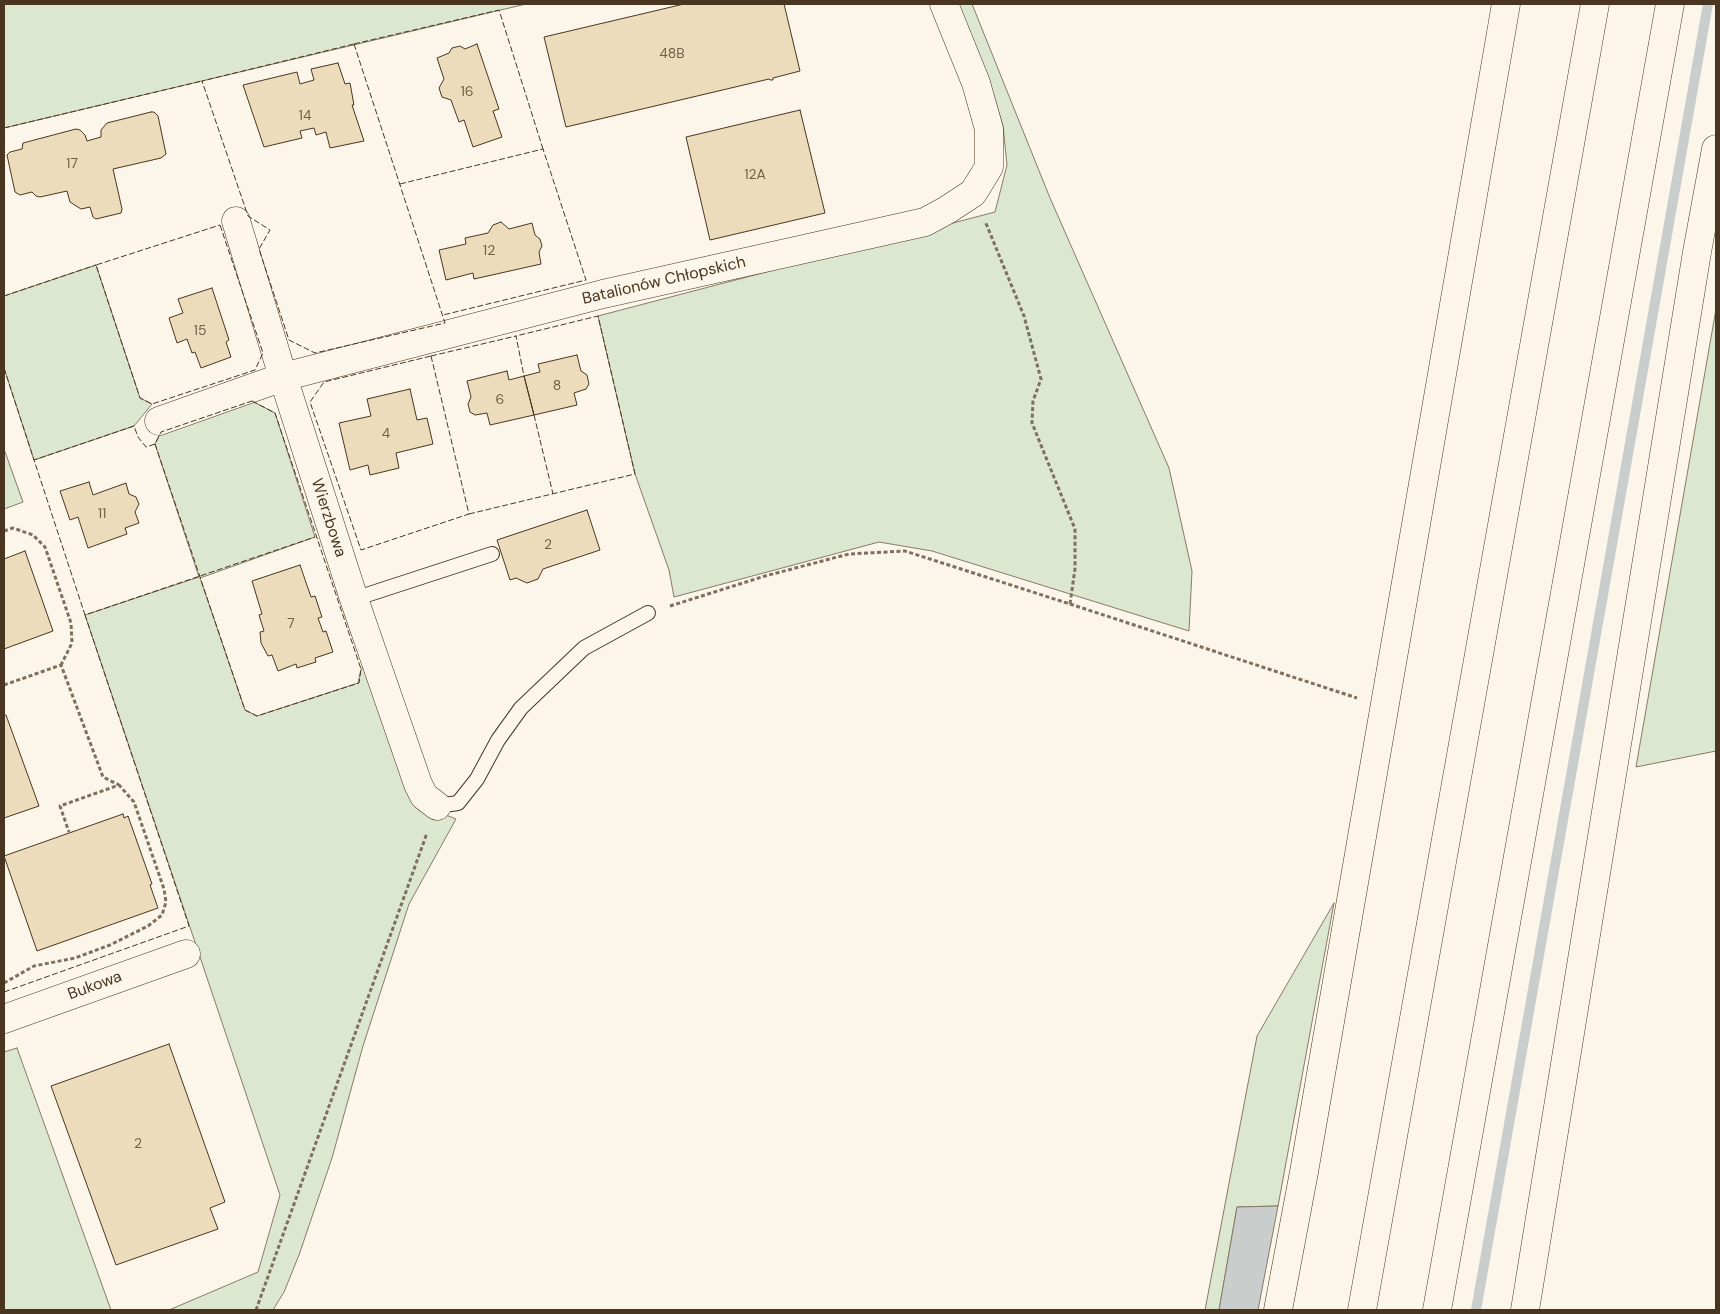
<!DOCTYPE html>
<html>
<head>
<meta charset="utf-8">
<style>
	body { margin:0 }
	#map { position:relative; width:1720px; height:1314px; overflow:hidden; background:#fbf6e9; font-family:"DM Sans",sans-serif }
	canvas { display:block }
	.frame { position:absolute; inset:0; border:5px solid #4a3520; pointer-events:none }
</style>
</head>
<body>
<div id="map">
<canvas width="1720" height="1314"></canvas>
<div class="frame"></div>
</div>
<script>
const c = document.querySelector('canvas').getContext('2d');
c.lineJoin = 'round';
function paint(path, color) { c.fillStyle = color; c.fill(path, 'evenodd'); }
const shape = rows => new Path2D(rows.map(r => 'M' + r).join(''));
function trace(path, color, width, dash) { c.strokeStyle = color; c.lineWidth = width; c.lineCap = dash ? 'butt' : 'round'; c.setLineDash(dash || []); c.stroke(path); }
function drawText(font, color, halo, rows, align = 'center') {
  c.font = font + ' "DM Sans",sans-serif'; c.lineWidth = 4; c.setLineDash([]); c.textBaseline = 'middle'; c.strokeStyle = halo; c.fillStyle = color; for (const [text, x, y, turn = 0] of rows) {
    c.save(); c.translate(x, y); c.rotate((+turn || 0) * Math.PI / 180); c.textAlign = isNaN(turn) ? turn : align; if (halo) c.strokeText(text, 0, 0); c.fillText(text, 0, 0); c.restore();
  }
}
const green = shape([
	[4,4,526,4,4,128,4,4],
	[957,4,972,4,1050,198,1169,468,1192,571,1189,631,932,551,879,542,674,597,669,570,635,474,598,316,995,212,1007,165,1003,126,991,87,957,4],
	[96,265,140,398,152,404,134,426,34,460,4,368,4,296,96,265],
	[1716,309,1716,751,1636,767,1716,309],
	[252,401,275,413,315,537,200,578,245,710,257,716,358,683,361,669,369,664,416,803,456,819,409,904,363,1046,332,1158,299,1255,284,1292,273,1310,169,1310,258,1272,280,1195,85,615,199,577,155,444,161,432,252,401],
	[4,449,23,502,4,509,4,449],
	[1334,903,1278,1206,1237,1207,1219,1310,1205,1310,1257,1036,1334,903],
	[17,1048,111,1310,4,1310,4,1052,17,1048]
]);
paint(green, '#dce7d0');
trace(green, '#887966', 1);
const water = shape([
	[1278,1206,1258,1310,1219,1310,1237,1207,1278,1206]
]);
paint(water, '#c9cecd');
trace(water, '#887966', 1);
trace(shape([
	[1476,1310,1708,4]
]), '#c9cecd', 10);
const building = shape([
	[684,4,784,4,800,71,773,78,773,80,770,80,769,79,566,127,544,37,684,4],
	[477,44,499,109,493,111,502,137,473,147,464,120,459,122,451,100,442,97,439,88,444,79,437,58,449,53,452,48,460,46,465,49,477,44],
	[338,63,345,84,350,83,354,105,352,105,364,141,330,148,326,132,316,135,314,128,300,131,302,138,264,147,243,85,297,72,300,84,314,80,311,69,338,63],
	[800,110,825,213,710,240,686,137,800,110],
	[151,112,154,112,158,116,166,154,161,158,113,169,122,209,121,213,96,219,93,217,90,207,81,209,70,202,67,191,40,197,36,196,32,192,20,195,15,192,7,155,10,152,22,149,23,143,76,129,80,130,85,135,87,141,101,137,101,130,107,123,151,112],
	[501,222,509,229,532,223,535,235,540,239,542,246,539,252,541,264,474,279,473,273,446,280,439,250,466,244,465,238,488,233,493,225,501,222],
	[212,288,229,340,226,342,231,357,201,368,195,352,192,353,187,339,177,343,169,318,183,313,178,299,212,288],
	[577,355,581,371,587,375,589,384,586,389,574,393,577,405,534,415,524,376,540,372,538,364,577,355],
	[507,371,509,380,524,376,534,415,490,425,487,413,475,415,470,412,468,404,471,397,467,381,507,371],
	[410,389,417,420,427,418,433,444,396,453,399,468,370,475,368,465,350,470,339,423,371,416,367,399,410,389],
	[89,482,93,495,126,483,129,494,136,497,139,504,135,512,139,523,125,528,127,534,88,548,78,517,70,520,60,491,89,482],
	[587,510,600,550,543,569,538,579,527,583,516,578,510,580,497,540,587,510],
	[25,551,53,631,4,649,4,559,25,551],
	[300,565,311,597,315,596,322,617,318,618,323,632,326,631,333,652,315,658,316,662,297,668,296,664,278,671,272,655,268,656,261,643,260,632,264,631,259,615,262,614,252,581,300,565],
	[4,715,6,715,39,806,4,818,4,715],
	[123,814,124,818,128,816,152,884,150,885,158,908,37,951,4,856,123,814],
	[169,1044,225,1202,210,1208,218,1229,116,1265,51,1086,169,1044]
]);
paint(building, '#ecdcbc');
trace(building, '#4a3520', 1);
const service = shape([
	[354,599,492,554],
	[437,806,458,803,477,779,498,740,521,708,584,648,648,613]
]);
const minor = shape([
	[236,221,283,377,354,599,418,784,424,796,437,806],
	[159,421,283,377,603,294,925,222,947,210,973,193,989,167,989,129,976,83,944,4],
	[4,1019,186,954],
	[1278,1310,1304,1172,1506,4],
	[1525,1310,1697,252,1716,149]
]);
const motorway = shape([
	[1362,1310,1595,4],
	[1437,1310,1670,4]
]);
trace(service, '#4a3520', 16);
trace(minor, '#4a3520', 29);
trace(motorway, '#4a3520', 29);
trace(shape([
	[4,531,13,528,33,535,45,547,71,623,72,643,61,665],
	[1070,604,1357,698],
	[670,606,765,576,849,554,905,551,1070,604,1075,569,1075,529,1032,423,1033,401,1041,379,1024,316,985,221],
	[4,685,61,665,103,777,119,785,60,806,69,832],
	[4,983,34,966,75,958,110,945,148,926,162,915,166,902,164,889,134,802,119,785],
	[256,1310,427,833]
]), '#7f6f5c', 3, [4, 2.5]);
trace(service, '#fbf6e9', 14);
trace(minor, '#fbf6e9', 28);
trace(motorway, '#fbf6e9', 28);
trace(shape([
	[354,44,445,323,315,353,289,340,259,249,270,230,248,216,202,81,354,44],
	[354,44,499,10,543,149],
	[4,128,202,81],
	[400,184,543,149,586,280,443,315],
	[220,225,263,353,255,370,152,404,140,398,96,265,220,225],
	[4,296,96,265],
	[431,356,469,514,361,550,310,402,324,382,431,356],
	[431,356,516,336,524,376],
	[4,368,34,460],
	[252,401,275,413,361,669,359,683,257,716,245,710,155,444,161,432,252,401],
	[534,415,553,494],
	[155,444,146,447,138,437,134,426,34,460,85,615,315,537],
	[469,514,635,474,598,316,516,336],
	[4,992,189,926,85,615]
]), '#4a3520', 1, [6, 2.5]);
drawText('14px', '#725f47', null, [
	["48B",672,54],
	["16",467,92],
	["14",305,116],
	["17",72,164],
	["12A",755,175],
	["12",489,251],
	["15",200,331],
	["8",557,386],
	["6",500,400],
	["4",386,434],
	["11",102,514],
	["2",548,545],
	["7",291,624],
	["2",138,1144]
]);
drawText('16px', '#4a3520', '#fbf6e9', [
	["Batalionów Chłopskich",664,281,-13],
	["Wierzbowa",328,518,72],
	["Bukowa",95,986,-20]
]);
</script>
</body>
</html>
